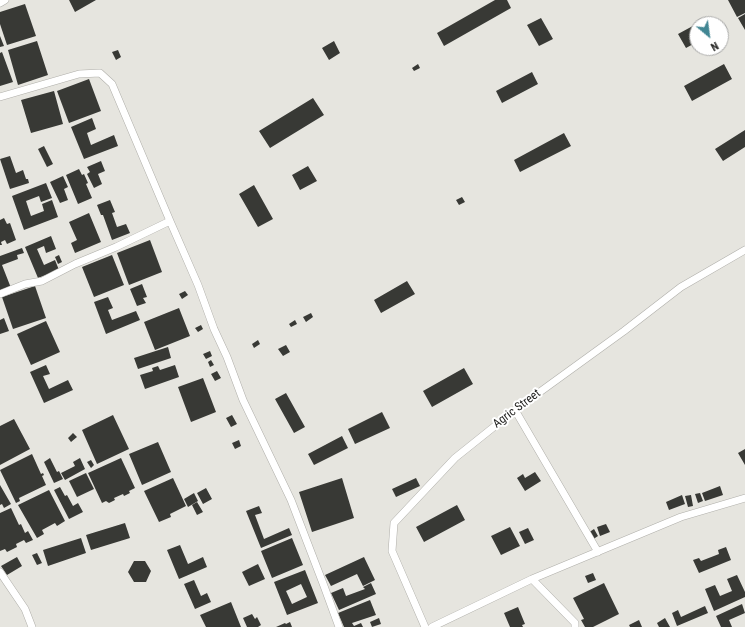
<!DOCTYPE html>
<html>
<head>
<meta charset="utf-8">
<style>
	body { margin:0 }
	#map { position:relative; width:745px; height:627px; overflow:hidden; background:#e6e5df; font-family:"Roboto Condensed",sans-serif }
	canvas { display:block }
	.north { position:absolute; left:689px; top:16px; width:40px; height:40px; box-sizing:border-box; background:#fff; border:1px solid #a7a7a6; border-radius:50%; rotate:151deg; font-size:11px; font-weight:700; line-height:16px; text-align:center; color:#232321 }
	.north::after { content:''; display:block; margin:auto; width:14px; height:18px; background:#418693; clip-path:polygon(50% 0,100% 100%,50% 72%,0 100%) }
</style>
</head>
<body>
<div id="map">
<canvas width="745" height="627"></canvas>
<div class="north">N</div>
</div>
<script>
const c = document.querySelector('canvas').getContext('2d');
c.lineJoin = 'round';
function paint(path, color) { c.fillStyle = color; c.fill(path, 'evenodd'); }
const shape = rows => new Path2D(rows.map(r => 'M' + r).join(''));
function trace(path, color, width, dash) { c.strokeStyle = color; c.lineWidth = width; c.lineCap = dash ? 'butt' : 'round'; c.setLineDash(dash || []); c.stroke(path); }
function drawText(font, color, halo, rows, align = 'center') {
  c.font = font + ' "Roboto Condensed",sans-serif'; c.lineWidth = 4; c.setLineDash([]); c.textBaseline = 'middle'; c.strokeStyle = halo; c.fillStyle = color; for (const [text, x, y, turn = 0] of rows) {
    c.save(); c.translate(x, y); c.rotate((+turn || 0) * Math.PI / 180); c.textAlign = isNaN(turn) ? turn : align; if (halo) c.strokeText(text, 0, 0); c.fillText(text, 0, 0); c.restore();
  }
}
paint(shape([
	[69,0,96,0,75,12],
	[495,0,507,0,511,8,444,46,437,33],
	[728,0,745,0,745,13,737,17],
	[25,4,36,36,7,45,0,24,0,12],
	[745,14,745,30,738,18],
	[541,18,553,39,539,46,527,25],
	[702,21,704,24,697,24,697,42,686,48,678,34],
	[0,36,4,46,0,47],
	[37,41,48,75,18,85,8,50],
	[334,41,340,53,329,60,322,48],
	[118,50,121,57,116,60,112,52],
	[2,52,13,82,0,86,0,53],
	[418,64,420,68,414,71,412,68],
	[724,64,732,79,692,101,684,86],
	[532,72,538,84,502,103,496,91],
	[89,79,101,111,69,123,57,91],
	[54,91,63,124,31,133,21,100],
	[313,98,324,115,270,148,259,131],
	[92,118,96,129,87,133,91,145,114,135,118,146,84,159,71,127],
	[745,130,745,147,723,161,715,149],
	[564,133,571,146,520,172,514,160],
	[44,146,53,164,47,167,38,149],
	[10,156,16,173,23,170,26,179,28,179,29,183,10,189,0,159],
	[101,161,105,171,98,174,102,184,94,188,87,174,90,172,87,167],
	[308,166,317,181,300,190,292,175],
	[79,169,82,175,84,174,88,183,86,184,92,198,78,204,66,175],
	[63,176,68,187,64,189,68,200,60,203,50,182],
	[46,183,52,198,41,202,39,196,26,201,31,216,44,211,42,204,52,200,58,217,24,230,12,196],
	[254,185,273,219,258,227,239,194],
	[462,197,465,202,459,205,456,200],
	[110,200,115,212,112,213,117,227,126,224,130,233,112,240,103,215,101,215,97,205],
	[89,213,101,242,75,253,71,243,77,240,69,222],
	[4,218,7,224,10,223,16,240,7,244,5,240,1,242,2,245,0,245,0,220],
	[51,236,56,249,46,253,44,246,37,249,44,265,55,260,59,270,38,278,25,247],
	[150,240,162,272,129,285,117,253],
	[22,248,24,253,17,255,18,259,2,265,11,288,0,292,0,256],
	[59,255,62,262,58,264,55,257],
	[112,255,124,285,94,297,82,267],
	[407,281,415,294,381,313,374,300],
	[142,284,147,297,143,298,146,303,137,306,130,289],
	[35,286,46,318,13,329,2,297],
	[185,291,188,295,182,299,179,294],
	[108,297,113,308,108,310,112,320,136,311,140,320,106,334,94,302],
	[179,308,190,336,155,350,144,322],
	[311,313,313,317,306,322,303,317],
	[4,318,9,331,0,334,0,320],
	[295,320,297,324,291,327,289,324],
	[46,321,60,352,31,365,17,334],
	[201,325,203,329,198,332,195,328],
	[258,340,260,344,254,348,252,344],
	[286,345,290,352,283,356,278,349],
	[168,347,171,358,138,369,134,358],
	[210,351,212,356,206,359,203,354],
	[211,360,214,365,210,367,208,362],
	[46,365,50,374,43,376,49,389,68,380,73,390,44,403,30,372],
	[175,365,179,377,145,389,140,375,153,371,152,368,158,366,160,370],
	[464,368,473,384,432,407,423,391],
	[217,371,221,378,215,381,211,374],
	[203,378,216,412,191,422,178,387],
	[286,393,305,427,294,433,275,399],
	[382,412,390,428,355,444,348,429],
	[113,415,129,449,97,464,82,430],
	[232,415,237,424,231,427,226,418],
	[14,419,30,449,0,465,0,426],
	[73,433,77,437,71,442,68,438],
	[342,436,348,448,314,465,308,454],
	[239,440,241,446,235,449,232,443],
	[158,442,171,472,142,485,129,454],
	[745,449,745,465,738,453],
	[32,454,41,474,43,473,44,475,42,476,46,485,19,498,20,501,16,503,0,470],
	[50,458,57,472,59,471,63,479,54,483,44,462],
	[80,458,85,469,65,480,61,473,75,466,73,462],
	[121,458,135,488,129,491,130,493,124,496,123,494,114,498,115,500,109,503,106,501,102,503,88,473],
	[91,460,94,465,91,468,87,462],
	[535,472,541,481,525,491,517,478,523,474,525,478],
	[86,473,94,489,77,497,69,481],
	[173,478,186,506,170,514,171,517,159,522,144,491],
	[342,478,354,518,312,532,299,492],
	[416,478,420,486,396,497,392,489],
	[0,485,11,504,4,508,2,504,0,505],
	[720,486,723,495,705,501,702,493],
	[60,487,65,496,67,495,73,506,78,503,83,512,69,519,54,490],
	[206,488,212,499,203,504,197,493],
	[49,490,65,521,57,526,55,523,42,530,44,534,37,538,18,505],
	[194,493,198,501,188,507,184,499],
	[700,493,703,501,698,503,695,494],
	[682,495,685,504,669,510,666,502],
	[691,495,693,506,688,507,685,496],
	[197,502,203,512,197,515,192,505],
	[457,505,465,520,424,542,416,527],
	[259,506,262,513,255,515,264,539,289,528,292,535,261,548,246,511],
	[11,508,19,525,21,524,25,533,28,531,33,540,26,543,24,540,16,544,17,547,7,552,5,549,0,551,0,513],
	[125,523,130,538,91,550,86,535],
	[606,524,610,532,600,536,597,527],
	[510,527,520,546,501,555,491,536],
	[528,528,534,540,525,544,519,532],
	[594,529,598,536,592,540,588,533],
	[81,538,86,553,48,566,43,550],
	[292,538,303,565,272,578,261,551],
	[180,545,188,564,203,557,207,567,179,579,167,550],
	[726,547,731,560,699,573,693,560,699,558,701,561,719,554,718,550],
	[37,553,42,563,37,565,32,555],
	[17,557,22,566,7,575,1,566],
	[364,557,375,580,363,586,357,574,331,586,325,575],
	[134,561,145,561,151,571,146,582,134,582,128,572],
	[258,564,265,579,249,586,242,572],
	[305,570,318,603,287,615,274,582],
	[301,584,307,597,292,604,286,591],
	[593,573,596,580,588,583,585,576],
	[737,575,745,592,745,597,714,611,705,589,715,585,720,596,732,591,727,579],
	[194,580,201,596,207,593,211,602,195,609,184,584],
	[371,583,376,594,339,610,331,593,343,588,346,596,365,589,363,587],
	[604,583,619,614,593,627,585,627,581,620,584,619,573,598],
	[370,600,376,615,352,623,354,626,361,623,363,627,344,627,338,613],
	[231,602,241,627,206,627,200,615],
	[742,604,745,613,729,620,732,627,721,627,716,616],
	[705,606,708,613,677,626,672,613,678,610,681,617],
	[518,607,525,624,522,625,523,627,510,627,504,613],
	[252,614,255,619,257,617,261,625,258,627,247,627,243,618],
	[379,618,381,624,372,627,370,622],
	[665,618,670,627,659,627,657,623],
	[639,620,642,627,630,627,629,625],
	[290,622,292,627,276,627,285,623,286,624]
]), '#383935');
const street = shape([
	[0,3,5,0],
	[0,97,79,74,100,73,112,84,170,221,198,285,214,329,227,357,243,400,291,500,324,586,339,627],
	[0,294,25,284,42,281,75,264,116,247,170,221],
	[515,410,598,552],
	[0,572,25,609,32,627],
	[532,579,575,623,575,627],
	[425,627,392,551,394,523,455,458,515,410,624,331,681,287,745,250],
	[432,627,532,579,681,517,745,498]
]);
trace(street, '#afaea9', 8);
trace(street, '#fff', 7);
drawText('12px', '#232321', '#fff', [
	["Agric Street",517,409,-37]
]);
</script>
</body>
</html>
